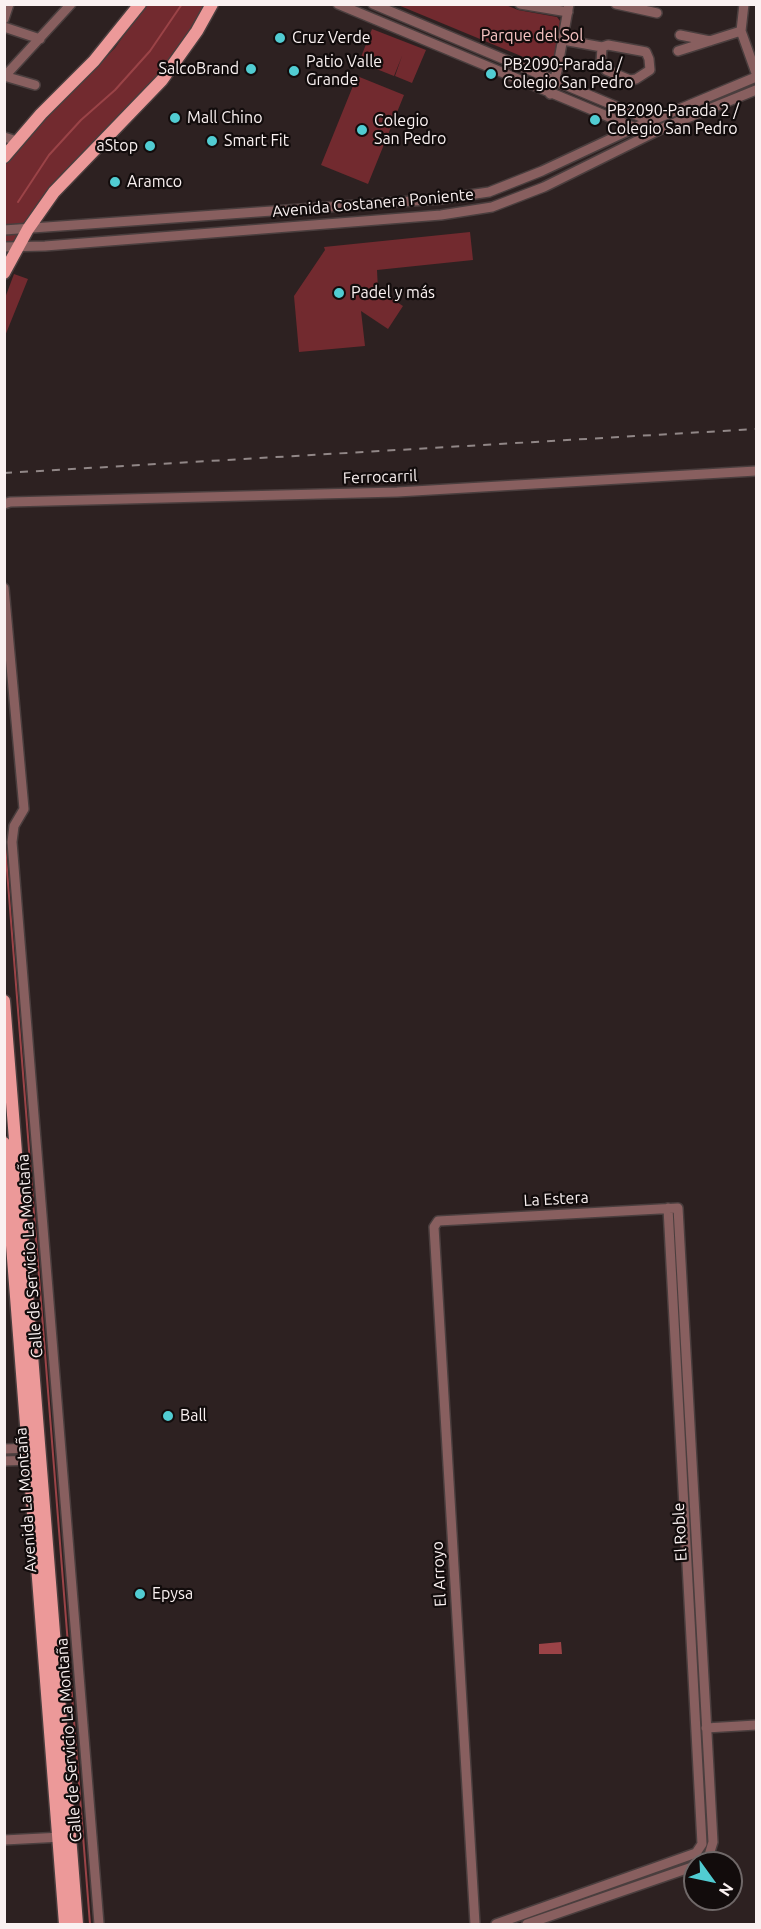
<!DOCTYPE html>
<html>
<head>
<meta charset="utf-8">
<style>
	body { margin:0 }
	#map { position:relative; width:761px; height:1929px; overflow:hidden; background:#2d2121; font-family:Ubuntu,sans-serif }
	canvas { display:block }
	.frame { position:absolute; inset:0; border:6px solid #faf1f1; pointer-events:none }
	.north { position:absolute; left:683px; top:1851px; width:60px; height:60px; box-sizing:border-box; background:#120c0c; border:2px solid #6f6868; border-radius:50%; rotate:123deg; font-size:16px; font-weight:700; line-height:24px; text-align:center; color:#faf1f1 }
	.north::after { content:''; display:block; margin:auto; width:21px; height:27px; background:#51ccd2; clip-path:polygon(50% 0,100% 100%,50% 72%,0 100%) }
</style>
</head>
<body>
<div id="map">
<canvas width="761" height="1929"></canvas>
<div class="frame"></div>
<div class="north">N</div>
</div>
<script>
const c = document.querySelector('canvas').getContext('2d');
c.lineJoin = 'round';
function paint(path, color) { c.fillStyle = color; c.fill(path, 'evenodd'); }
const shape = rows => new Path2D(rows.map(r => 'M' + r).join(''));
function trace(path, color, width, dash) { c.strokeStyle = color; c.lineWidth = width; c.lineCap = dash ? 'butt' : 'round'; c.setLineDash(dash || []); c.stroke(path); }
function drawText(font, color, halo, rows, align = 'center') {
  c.font = font + ' Ubuntu,sans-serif'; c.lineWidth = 4.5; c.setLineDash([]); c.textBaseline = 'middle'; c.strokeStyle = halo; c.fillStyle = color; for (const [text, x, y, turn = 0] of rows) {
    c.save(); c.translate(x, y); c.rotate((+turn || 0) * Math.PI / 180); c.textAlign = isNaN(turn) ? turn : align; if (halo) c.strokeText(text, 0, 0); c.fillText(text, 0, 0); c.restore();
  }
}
paint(shape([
	[145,5,206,5,182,42,150,85,96,142,5,270,5,164,31,129,67,96,115,48],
	[398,5,506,5,518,10,557,17,560,21,553,64,550,68],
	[372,29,426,50,412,83,395,76,402,56,394,76,359,62],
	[357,76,404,95,368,184,321,165],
	[470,232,473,260,377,270,378,290,403,306,388,329,361,311,365,346,299,352,294,296,325,250,324,247],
	[14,274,28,279,5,336,5,298]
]), '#722a2f');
paint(shape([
	[561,1642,562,1654,539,1654,539,1644]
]), '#9b4347');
trace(shape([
	[18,202,49,155,81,120,115,90,150,51,182,4],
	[5,845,90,1924]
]), '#9b4347', 2);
const minor = shape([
	[338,4,638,129],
	[373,4,653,122],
	[520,4,568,12],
	[616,4,657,13],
	[744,4,741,31,756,73],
	[4,19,9,4],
	[4,27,40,39],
	[680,35,710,41],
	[563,40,602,47,608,45,641,51,646,52,649,59,650,70,636,79,630,80,606,70,601,63,602,47],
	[678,51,741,31],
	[4,76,35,85],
	[5,76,71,4],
	[550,94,557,71,569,4],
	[4,137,17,141],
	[4,230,441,199,489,192,542,171,634,128,756,77],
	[4,247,45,246,441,215,492,207,544,187,665,127,756,90],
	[4,504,10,502,397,492,756,471],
	[4,588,24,809,14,826,12,842,99,1924],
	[4,1449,33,1448],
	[4,1461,35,1460],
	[706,1728,756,1725],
	[4,1840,62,1837],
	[475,1924,434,1227,438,1221,678,1208,713,1842,709,1855,700,1863],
	[496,1924,696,1853,702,1844,668,1208],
	[527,1924,695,1866]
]);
const major = shape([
	[4,157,41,114,94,61,140,4],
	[4,273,28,229,54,192,162,80,197,31,212,4],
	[4,1001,77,1924],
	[4,1143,65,1924]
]);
trace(minor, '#4a3e3e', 12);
trace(major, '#4a3e3e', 15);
trace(minor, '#885f5f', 9);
trace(major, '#ec9999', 12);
trace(shape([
	[4,473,756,429]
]), '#918787', 2, [8, 8]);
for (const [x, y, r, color] of [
	[280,38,6,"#51ccd2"],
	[251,69,6,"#51ccd2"],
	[294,71,6,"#51ccd2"],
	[491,74,6,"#51ccd2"],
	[175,118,6,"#51ccd2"],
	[595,120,6,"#51ccd2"],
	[362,130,6,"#51ccd2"],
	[212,141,6,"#51ccd2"],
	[150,146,6,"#51ccd2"],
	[115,182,6,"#51ccd2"],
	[339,293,6,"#51ccd2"],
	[168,1416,6,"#51ccd2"],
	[140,1594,6,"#51ccd2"]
]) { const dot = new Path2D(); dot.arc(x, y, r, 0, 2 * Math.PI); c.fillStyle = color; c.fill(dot); trace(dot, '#120c0c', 2); }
drawText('16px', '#f7c3c2', '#120c0c', [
	["Parque del Sol",532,36]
]);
drawText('16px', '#faf1f1', '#120c0c', [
	["Cruz Verde",292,38],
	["Patio Valle",306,62],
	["Grande",306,80],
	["PB2090-Parada /",503,65],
	["Colegio San Pedro",503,83],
	["SalcoBrand",239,69,"right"],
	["PB2090-Parada 2 /",607,111],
	["Colegio San Pedro",607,129],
	["Mall Chino",187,118],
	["Colegio",374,121],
	["San Pedro",374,139],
	["Smart Fit",224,141],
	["aStop",138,146,"right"],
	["Aramco",127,182],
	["Padel y más",351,293],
	["Ball",180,1416],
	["Epysa",152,1594]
], 'left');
drawText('16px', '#faf1f1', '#120c0c', [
	["Avenida Costanera Poniente",373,203,-5],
	["Ferrocarril",380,477,-2],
	["La Estera",556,1199,-3],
	["Calle de Servicio La Montaña",30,1256,-94],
	["Avenida La Montaña",26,1500,-94],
	["El Roble",680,1532,-93],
	["El Arroyo",439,1574,-93],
	["Calle de Servicio La Montaña",69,1740,-94]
]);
</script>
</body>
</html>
